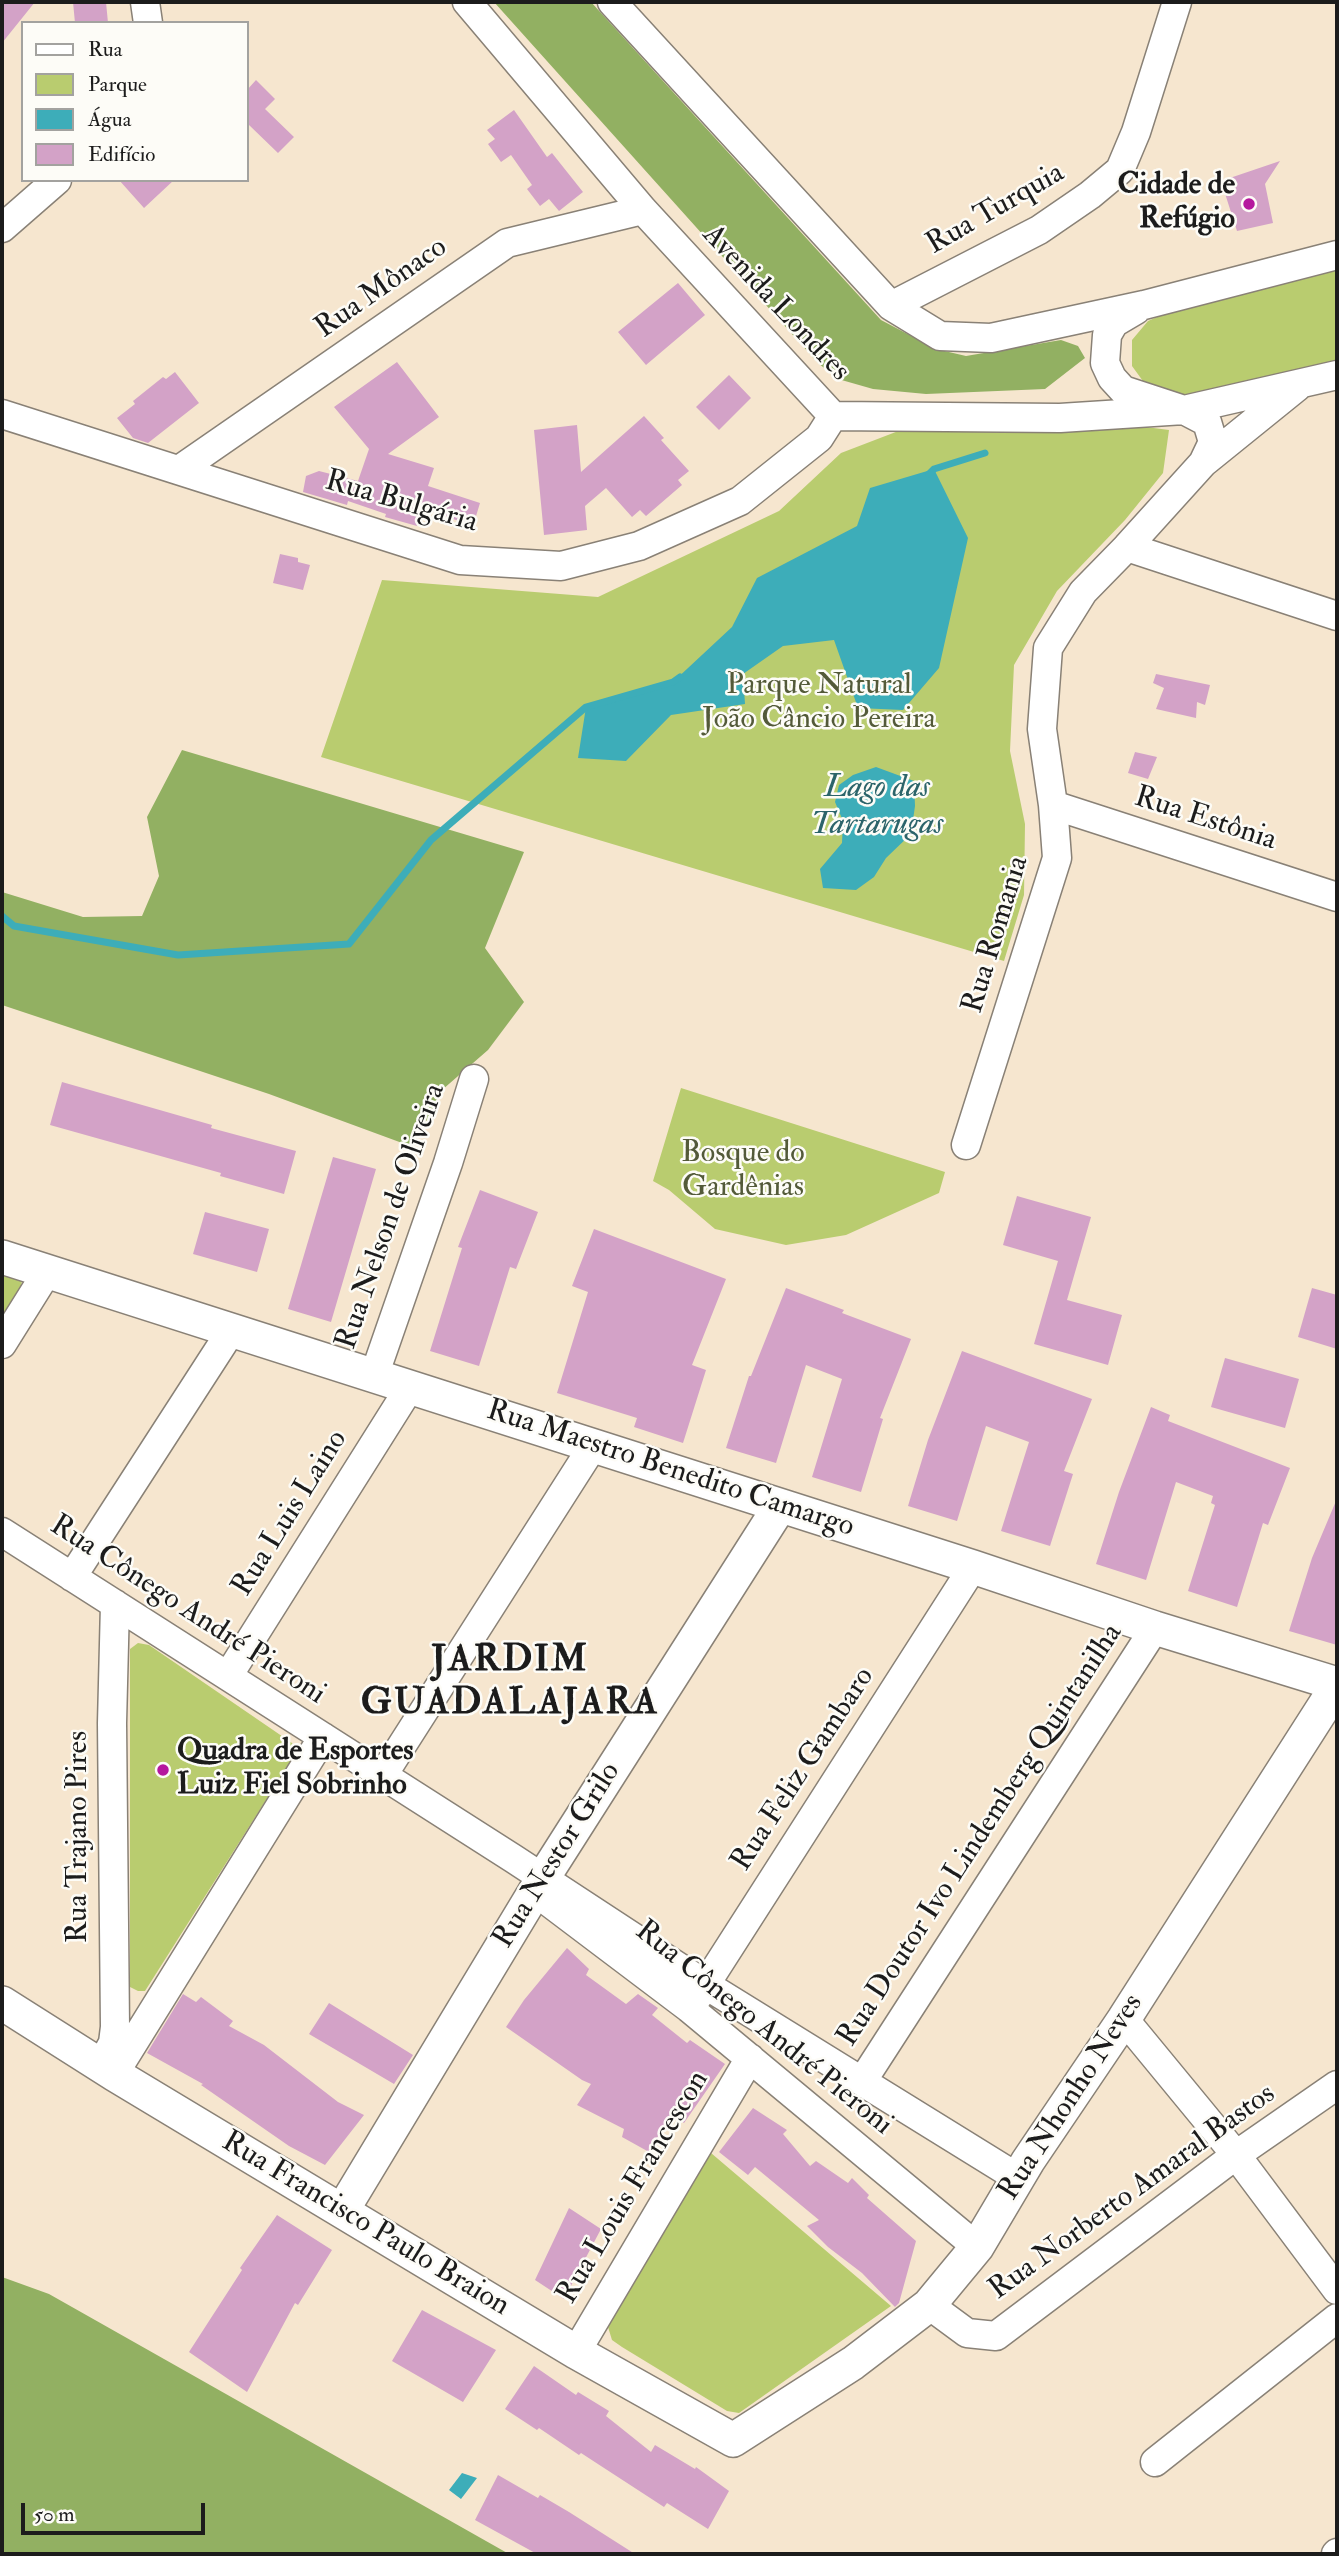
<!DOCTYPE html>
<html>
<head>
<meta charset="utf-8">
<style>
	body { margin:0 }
	#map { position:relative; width:1339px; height:2556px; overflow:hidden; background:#f6e6cf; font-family:"IM FELL Double Pica",serif }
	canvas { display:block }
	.frame { position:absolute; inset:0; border:4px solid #1c1c1c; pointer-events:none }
	.legend { position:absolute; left:21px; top:21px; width:228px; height:161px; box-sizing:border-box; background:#fdfcf7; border:2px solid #a3a29f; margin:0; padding:9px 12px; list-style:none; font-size:21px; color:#1c1c1c }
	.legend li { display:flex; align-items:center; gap:14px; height:35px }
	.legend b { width:35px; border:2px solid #a3a29f }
	.scale { position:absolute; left:21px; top:2503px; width:184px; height:32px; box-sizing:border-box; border:4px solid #1c1c1c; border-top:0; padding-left:9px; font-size:21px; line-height:24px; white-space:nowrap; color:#1c1c1c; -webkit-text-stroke:5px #fdfcf7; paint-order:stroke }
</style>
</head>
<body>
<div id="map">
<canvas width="1339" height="2556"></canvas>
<div class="frame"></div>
<ul class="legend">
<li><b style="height:9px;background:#fff"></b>Rua</li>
<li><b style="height:19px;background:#b9cc6f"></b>Parque</li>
<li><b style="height:19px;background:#3dadb9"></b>Água</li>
<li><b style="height:19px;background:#d3a2c7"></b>Edifício</li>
</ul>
<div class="scale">50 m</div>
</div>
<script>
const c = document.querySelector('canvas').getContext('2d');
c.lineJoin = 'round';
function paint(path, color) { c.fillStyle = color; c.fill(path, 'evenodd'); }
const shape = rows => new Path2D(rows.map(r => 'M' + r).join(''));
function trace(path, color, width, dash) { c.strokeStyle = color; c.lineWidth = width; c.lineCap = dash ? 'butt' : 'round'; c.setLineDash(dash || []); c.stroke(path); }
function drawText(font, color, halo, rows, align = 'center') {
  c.font = font + ' "IM FELL Double Pica",serif'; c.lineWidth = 5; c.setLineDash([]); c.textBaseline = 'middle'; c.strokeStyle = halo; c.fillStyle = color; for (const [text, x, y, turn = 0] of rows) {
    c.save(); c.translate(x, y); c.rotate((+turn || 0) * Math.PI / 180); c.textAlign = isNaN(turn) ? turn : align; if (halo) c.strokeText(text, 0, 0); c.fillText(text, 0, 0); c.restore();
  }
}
paint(shape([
	[1337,269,1337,360,1188,399,1148,388,1132,366,1132,340,1148,321,1173,310],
	[1115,423,1169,430,1163,473,1125,520,1057,591,1014,665,1010,751,1025,824,1024,895,1004,961,321,757,382,580,598,597,779,511,841,453,901,430],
	[681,1088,945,1172,939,1193,846,1235,786,1245,715,1229,669,1190,653,1181],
	[2,1270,22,1280,21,1287,2,1316],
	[138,1643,149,1645,292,1743,295,1748,292,1759,145,1991,138,1991,130,1987,130,1649],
	[711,2153,891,2306,739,2413,727,2411,622,2347,612,2340,608,2327]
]), '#b9cc6f');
paint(shape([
	[494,2,591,2,881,320,936,349,966,356,1061,340,1078,346,1085,358,1045,389,926,394,873,389,838,379,818,363],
	[182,750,524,852,485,948,524,1002,488,1050,442,1090,413,1147,269,1094,2,1005,2,892,83,917,142,916,159,876,147,817],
	[2,2277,49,2294,509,2554,2,2554]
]), '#92b062');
paint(shape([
	[934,469,968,538,939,668,903,710,858,708,834,640,783,646,743,674,745,704,671,715,626,761,578,758,586,707,673,682,732,627,757,578,857,526,870,488],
	[876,767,914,781,915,806,911,834,886,858,874,877,856,890,823,888,820,869,842,843,843,821,835,802,839,785,853,775],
	[462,2473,477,2478,461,2499,449,2490]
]), '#3dadb9');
trace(shape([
	[929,474,934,469,985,453],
	[2,916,14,926,178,955,349,944,431,840,586,707,673,682,680,677]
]), '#3dadb9', 7);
paint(shape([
	[2,2,35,2,2,43],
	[73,2,106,2,108,23,75,23],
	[256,80,275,99,265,109,294,137,278,153,249,125,247,127,247,90],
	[514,110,547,157,552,153,583,192,559,211,549,199,540,206,527,189,532,185,511,155,501,162,488,144,495,139,487,130],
	[1280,161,1265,184,1273,223,1237,231,1221,181],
	[119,180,174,180,144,208],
	[678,283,705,315,646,365,618,332],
	[397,362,439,417,388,454,434,468,428,486,480,503,473,526,422,508,417,526,385,517,386,514,348,501,347,505,303,492,306,476,319,471,358,481,369,449,334,407],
	[175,372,199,403,148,443,133,438,117,418,135,404,133,401,163,377,166,379],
	[729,375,751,398,719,430,696,407],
	[644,416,664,438,661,440,689,471,678,480,682,485,646,516,640,510,632,517,606,488,585,506,587,530,544,535,534,430,577,425,581,472],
	[280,554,298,558,298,562,310,565,303,590,273,583],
	[1156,674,1210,685,1205,705,1197,702,1196,718,1156,709,1164,688,1153,683],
	[1135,752,1157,757,1148,779,1128,773],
	[62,1082,212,1125,211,1128,296,1151,284,1194,220,1176,221,1173,50,1125],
	[333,1157,376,1169,331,1322,288,1309],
	[480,1190,538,1212,516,1269,510,1267,479,1366,430,1351,462,1248,458,1247],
	[1017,1196,1091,1217,1067,1300,1122,1315,1108,1365,1034,1344,1058,1261,1003,1245],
	[205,1212,269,1229,257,1272,193,1254],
	[594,1229,726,1279,692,1365,706,1370,683,1443,634,1427,637,1418,557,1393,588,1292,572,1286],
	[786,1288,844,1310,842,1313,911,1339,880,1418,883,1419,861,1492,812,1477,842,1379,806,1365,776,1463,726,1448,749,1376,751,1376],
	[1312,1288,1337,1295,1337,1349,1298,1337],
	[962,1351,1092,1399,1064,1471,1073,1474,1050,1546,1001,1531,1029,1442,986,1426,957,1521,908,1506,928,1440],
	[1225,1358,1299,1379,1285,1428,1211,1407],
	[1151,1407,1170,1415,1168,1421,1290,1468,1268,1525,1263,1523,1237,1607,1188,1591,1215,1505,1211,1503,1213,1496,1176,1482,1146,1580,1096,1564,1119,1492],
	[1336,1501,1337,1501,1337,1645,1289,1631,1312,1558],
	[567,1948,589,1969,586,1975,626,2004,638,1994,658,2008,652,2015,687,2043,690,2040,725,2064,684,2123,672,2112,649,2152,622,2137,624,2129,577,2105,591,2084,582,2080,506,2027,524,2000],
	[183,1994,196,2002,201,1997,233,2021,229,2026,264,2045,338,2102,364,2115,325,2165,289,2146,201,2085,203,2084,147,2053],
	[329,2003,413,2055,394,2084,309,2034],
	[753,2108,787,2130,783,2134,810,2166,816,2161,848,2183,852,2178,869,2195,867,2198,916,2241,899,2303,895,2307,862,2273,828,2247,807,2226,819,2220,755,2167,748,2175,719,2152],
	[569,2208,601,2229,564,2299,535,2280],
	[277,2215,332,2250,298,2305,295,2303,247,2392,189,2352,242,2270,240,2268],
	[422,2310,496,2350,463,2402,392,2361],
	[534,2366,576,2395,578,2392,609,2411,606,2416,651,2452,655,2445,695,2469,696,2467,729,2491,708,2529,667,2503,664,2507,581,2453,579,2455,539,2428,537,2430,505,2409],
	[498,2475,538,2498,540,2495,569,2512,635,2554,537,2554,475,2520]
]), '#d3a2c7');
const minor = shape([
	[145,2,148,23],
	[467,2,643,210,833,416,1060,418,1184,410,1337,375],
	[612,2,891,306,940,336,991,338,1144,305,1337,255],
	[2,228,57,180],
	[891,306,1039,230,1090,195,1120,170,1136,132,1177,2],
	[1136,310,1114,323,1107,335,1105,363,1112,378,1123,390,1184,410,1207,422,1213,442,1203,463],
	[2,414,460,560,561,566,639,546,740,501,819,438,833,416],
	[179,470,507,243,643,210],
	[1127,547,1337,616],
	[1053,805,1337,897],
	[966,1145,1057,858,1053,805,1042,729,1048,648,1083,592,1127,547,1203,463,1297,387],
	[2,1344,47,1272],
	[374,1376,448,1163,474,1079],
	[2,1532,514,1859,706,1985,1018,2178],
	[72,1577,231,1331],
	[228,1676,410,1387],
	[383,1775,593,1446],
	[550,1903,689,2008,977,2247],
	[695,2001,973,1567],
	[1124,2019,1236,2155,1337,2290],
	[101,2065,113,2043,115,2027,112,1723,115,1604],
	[114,2074,323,1737],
	[863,2080,1155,1628],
	[929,2305,967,2333,996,2336,1236,2155,1337,2085],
	[576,2352,750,2058],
	[1155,2462,1337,2318],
	[1336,2554,1337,2553]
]);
const tertiary = shape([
	[2,1257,973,1567,1155,1628,1337,1684],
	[2,2003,114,2074,576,2352,733,2440,853,2363,929,2305,977,2247,1028,2161,1124,2019,1337,1686],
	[342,2211,543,1878,780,1506]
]);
trace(minor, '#898176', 31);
trace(tertiary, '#898176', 36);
trace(minor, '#fff', 28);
trace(tertiary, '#fff', 33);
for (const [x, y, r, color] of [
	[1249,204,7,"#b5179e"],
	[163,1770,7,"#b5179e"]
]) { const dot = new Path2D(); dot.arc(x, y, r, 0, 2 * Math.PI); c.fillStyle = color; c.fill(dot); trace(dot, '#fdfcf7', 2.5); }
drawText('bold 30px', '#1c1c1c', '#fdfcf7', [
	["Cidade de",1235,187],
	["Refúgio",1235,221],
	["Quadra de Esportes",177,1753,"left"],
	["Luiz Fiel Sobrinho",177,1787,"left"]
], 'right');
drawText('30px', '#1c1c1c', '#fdfcf7', [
	["Rua Turquia",996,210,-30],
	["Rua Mônaco",382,289,-35],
	["Avenida Londres",775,304,47],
	["Rua Bulgária",401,503,16],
	["Rua Estônia",1205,820,18],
	["Rua Romania",997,935,-73],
	["Rua Nelson de Oliveira",392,1217,-71],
	["Rua Maestro Benedito Camargo",670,1470,18],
	["Rua Luis Laino",291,1514,-58],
	["Rua Cônego André Pieroni",187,1611,33],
	["Rua Feliz Gambaro",804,1770,-57],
	["Rua Doutor Ivo Lindemberg Quintanilha",981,1836,-57],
	["Rua Trajano Pires",80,1837,-90],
	["Rua Nestor Grilo",558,1856,-58],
	["Rua Cônego André Pieroni",763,2029,39],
	["Rua Nhonho Neves",1072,2098,-57],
	["Rua Louis Francescon",634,2188,-59],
	["Rua Norberto Amaral Bastos",1133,2193,-36],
	["Rua Francisco Paulo Braion",365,2225,31]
]);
drawText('30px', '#535a39', '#fdfcf7', [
	["Parque Natural",819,687],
	["João Câncio Pereira",819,721],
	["Bosque do",743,1155],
	["Gardênias",743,1189]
]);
drawText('italic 32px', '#2c646a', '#fdfcf7', [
	["Lago das",877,789],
	["Tartarugas",877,826]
]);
c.letterSpacing = '2px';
drawText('bold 37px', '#1c1c1c', '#fdfcf7', [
	["JARDIM",510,1662],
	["GUADALAJARA",510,1705]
]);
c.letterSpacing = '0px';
</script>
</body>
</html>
